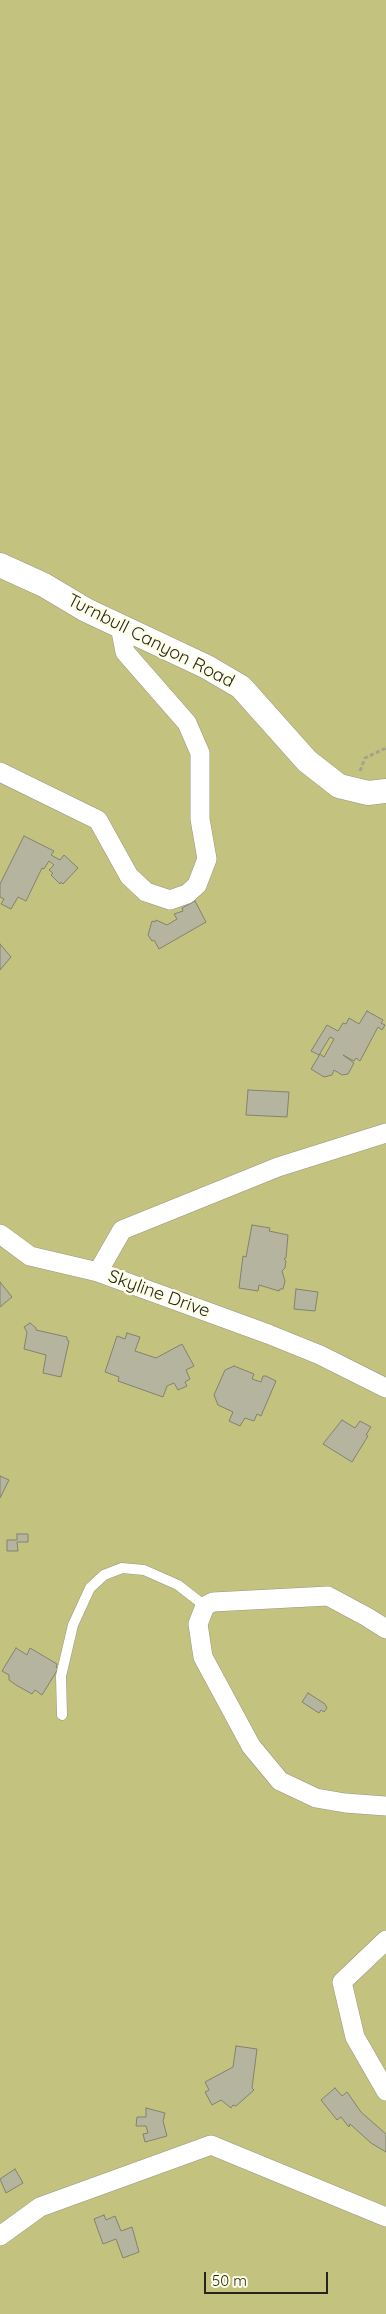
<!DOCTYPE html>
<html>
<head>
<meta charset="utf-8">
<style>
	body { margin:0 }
	#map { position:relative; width:386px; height:2314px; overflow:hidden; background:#f1f1db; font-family:Quicksand,sans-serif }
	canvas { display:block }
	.scale { position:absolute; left:204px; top:2272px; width:124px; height:22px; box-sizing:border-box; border:2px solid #25251d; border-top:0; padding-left:6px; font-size:15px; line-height:18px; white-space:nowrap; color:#25251d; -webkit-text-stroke:4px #ffffe8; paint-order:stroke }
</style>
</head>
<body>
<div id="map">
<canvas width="386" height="2314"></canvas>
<div class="scale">50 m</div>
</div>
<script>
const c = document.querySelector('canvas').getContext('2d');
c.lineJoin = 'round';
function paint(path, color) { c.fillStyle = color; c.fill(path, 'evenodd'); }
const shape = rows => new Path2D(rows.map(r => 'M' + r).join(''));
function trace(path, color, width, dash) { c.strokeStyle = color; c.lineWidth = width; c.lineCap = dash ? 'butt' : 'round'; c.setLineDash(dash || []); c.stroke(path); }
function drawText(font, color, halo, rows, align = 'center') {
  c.font = font + ' Quicksand,sans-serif'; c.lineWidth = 5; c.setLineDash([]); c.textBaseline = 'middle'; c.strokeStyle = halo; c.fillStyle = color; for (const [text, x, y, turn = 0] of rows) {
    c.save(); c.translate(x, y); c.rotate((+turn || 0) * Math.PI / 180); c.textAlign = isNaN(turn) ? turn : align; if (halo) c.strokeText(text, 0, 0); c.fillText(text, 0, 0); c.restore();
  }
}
paint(shape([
	[0,0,386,0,386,2314,0,2314]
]), '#c4c27f');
const building = shape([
	[24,836,54,851,51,855,60,860,64,855,78,868,63,884,61,882,60,884,51,875,53,873,49,870,54,865,49,861,44,869,42,868,26,901,18,897,11,909,1,904,4,899,0,897,0,884,24,836],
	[195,901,206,922,159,949,154,940,152,941,148,935,152,921,155,922,156,920,167,925,177,919,174,914,183,911,182,908,195,901],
	[0,944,11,957,0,970,0,944],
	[367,1011,383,1020,381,1023,385,1025,382,1030,378,1027,360,1061,356,1058,354,1061,343,1055,354,1063,348,1074,342,1075,334,1070,332,1075,324,1077,311,1069,320,1054,324,1057,334,1039,330,1037,319,1055,311,1051,327,1025,338,1031,343,1023,346,1024,349,1018,359,1024,367,1011],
	[248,1090,289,1092,287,1117,246,1115,248,1090],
	[252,1225,270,1228,269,1231,288,1235,286,1258,284,1259,286,1261,285,1268,282,1271,285,1281,283,1289,280,1289,279,1291,259,1285,258,1291,239,1288,243,1256,246,1257,252,1225],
	[0,1282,12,1297,0,1307,0,1282],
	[296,1289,318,1292,315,1311,294,1309,296,1289],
	[30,1323,36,1328,36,1330,67,1337,67,1340,69,1341,61,1377,43,1373,46,1355,24,1349,27,1332,24,1327,30,1323],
	[127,1333,140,1337,135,1351,156,1358,182,1344,194,1366,186,1370,190,1379,185,1382,187,1386,178,1390,174,1383,167,1386,163,1397,118,1381,119,1377,105,1372,117,1336,125,1339,127,1333],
	[234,1366,254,1374,252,1379,261,1382,263,1376,266,1376,276,1381,261,1416,257,1414,254,1421,245,1418,240,1426,229,1421,233,1412,218,1405,214,1395,225,1370,234,1366],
	[342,1420,355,1428,360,1421,371,1427,366,1435,368,1436,352,1462,323,1444,342,1420],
	[0,1476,9,1480,0,1498,0,1476],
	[17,1534,28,1534,28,1542,17,1542,18,1551,7,1551,7,1540,17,1540,17,1534],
	[16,1648,27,1655,30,1648,57,1664,56,1667,58,1669,42,1695,35,1690,32,1694,16,1685,9,1680,9,1675,2,1671,16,1648],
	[308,1693,325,1704,327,1708,324,1712,321,1710,319,1713,302,1702,308,1693],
	[236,2046,257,2049,252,2088,254,2090,236,2106,233,2105,231,2108,221,2100,212,2105,205,2092,209,2090,205,2082,233,2067,236,2046],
	[335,2088,342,2096,347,2092,361,2112,386,2134,386,2152,371,2143,350,2124,349,2127,341,2117,337,2120,321,2100,335,2088],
	[146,2108,165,2113,163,2121,167,2136,145,2142,143,2134,148,2133,146,2126,136,2126,137,2117,146,2117,146,2108],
	[15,2169,23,2183,6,2193,0,2179,15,2169],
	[104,2215,106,2220,115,2216,121,2231,132,2227,139,2252,123,2258,116,2239,103,2244,94,2219,104,2215]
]);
paint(building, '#b4b49f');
trace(building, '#83836f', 1);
const service = shape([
	[62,1715,61,1676,73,1625,90,1588,104,1575,122,1568,144,1570,178,1585,205,1606]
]);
const minor = shape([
	[0,772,98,820,129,876,146,892,170,900,187,894,197,885,207,859,200,819,200,753,187,723,125,652,120,626],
	[0,1234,30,1256,98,1272,268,1334,320,1355,386,1388],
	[98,1272,122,1230,278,1167,386,1133],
	[386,1629,367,1617,328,1596,213,1602,205,1606,198,1624,203,1657,251,1746,280,1781,316,1798,345,1803,386,1806],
	[386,1940,342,1982,355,2037,386,2091],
	[0,2236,40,2207,211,2145,386,2217]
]);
const tertiary = shape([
	[0,565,44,585,86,610,207,667,241,687,307,761,339,786,368,793,386,791]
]);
trace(service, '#979783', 11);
trace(minor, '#979783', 20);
trace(tertiary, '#979783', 25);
trace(shape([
	[360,771,365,758,386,748]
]), '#a3a392', 3, [4, 2.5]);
trace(service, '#fff', 10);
trace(minor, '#fff', 19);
trace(tertiary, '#fff', 24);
drawText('18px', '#25251d', '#ffffe8', [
	["Turnbull Canyon Road",151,641,27],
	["Skyline Drive",159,1294,20]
]);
</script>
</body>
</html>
